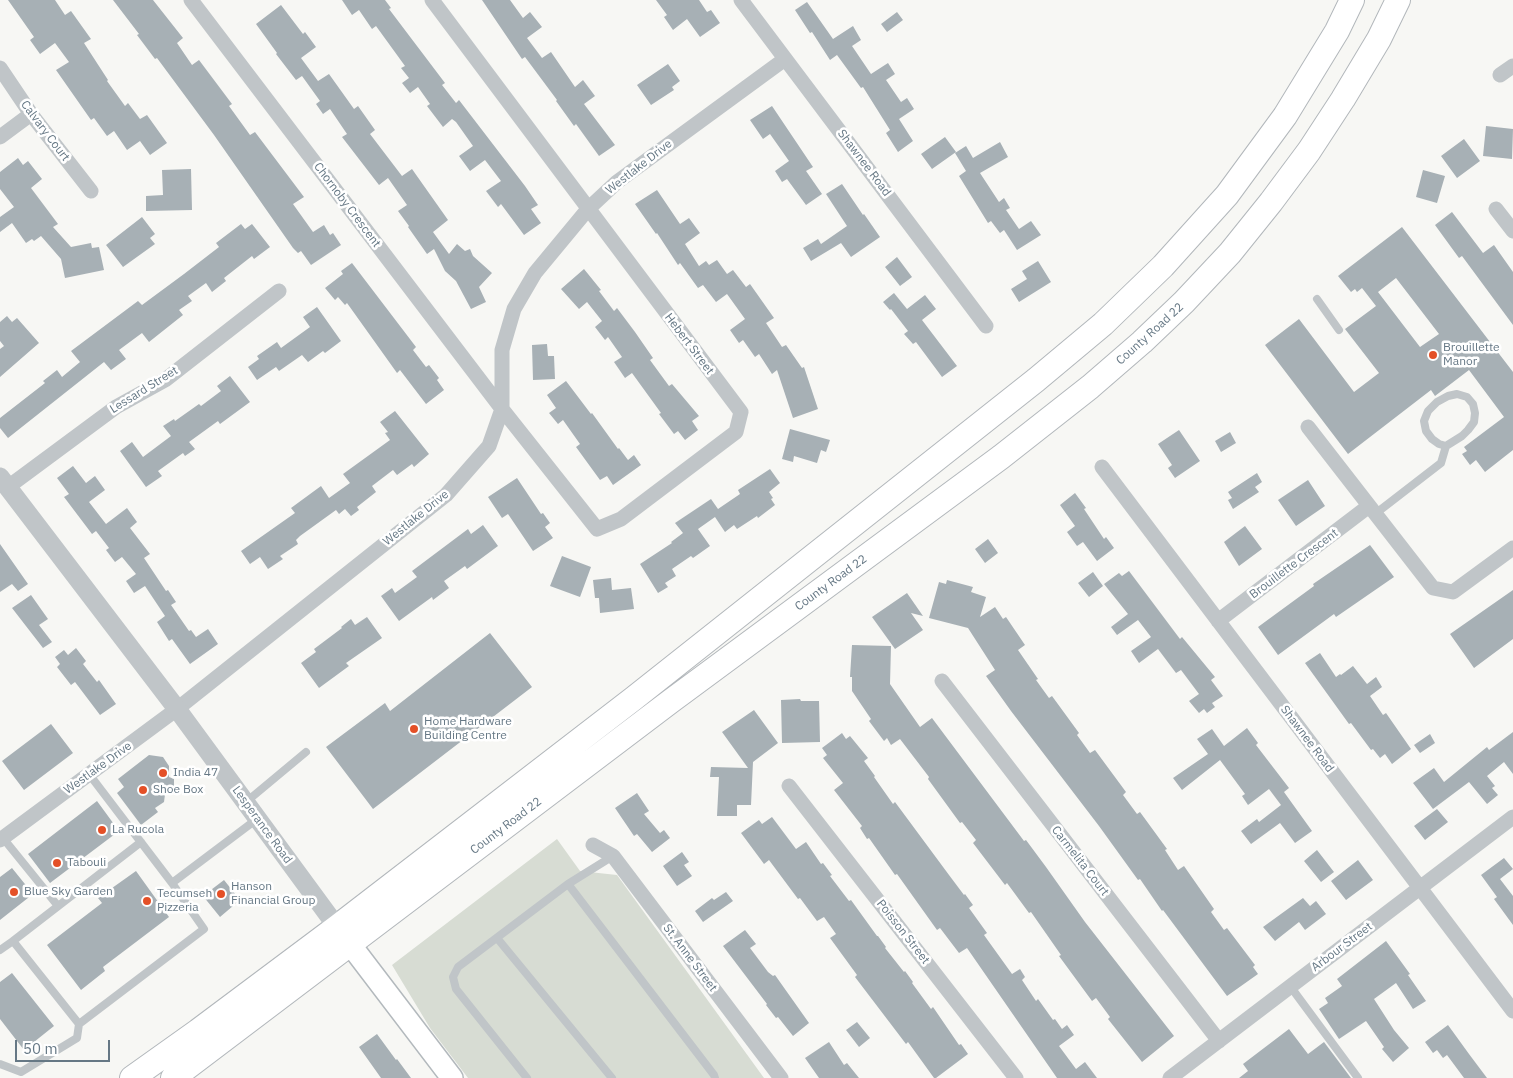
<!DOCTYPE html>
<html>
<head>
<meta charset="utf-8">
<style>
	body { margin:0 }
	#map { position:relative; width:1513px; height:1078px; overflow:hidden; background:#f7f7f4; font-family:"IBM Plex Sans",sans-serif }
	canvas { display:block }
	.scale { position:absolute; left:15px; top:1040px; width:95px; height:22px; box-sizing:border-box; border:2px solid #667885; border-top:0; padding-left:6px; font-size:15px; line-height:18px; white-space:nowrap; color:#667885; -webkit-text-stroke:4px #fff; paint-order:stroke }
</style>
</head>
<body>
<div id="map">
<canvas width="1513" height="1078"></canvas>
<div class="scale">50 m</div>
</div>
<script>
const c = document.querySelector('canvas').getContext('2d');
c.lineJoin = 'round';
function paint(path, color) { c.fillStyle = color; c.fill(path, 'evenodd'); }
const shape = rows => new Path2D(rows.map(r => 'M' + r).join(''));
function trace(path, color, width, dash) { c.strokeStyle = color; c.lineWidth = width; c.lineCap = dash ? 'butt' : 'round'; c.setLineDash(dash || []); c.stroke(path); }
function drawText(font, color, halo, rows, align = 'center') {
  c.font = font + ' "IBM Plex Sans",sans-serif'; c.lineWidth = 5; c.setLineDash([]); c.textBaseline = 'middle'; c.strokeStyle = halo; c.fillStyle = color; for (const [text, x, y, turn = 0] of rows) {
    c.save(); c.translate(x, y); c.rotate((+turn || 0) * Math.PI / 180); c.textAlign = isNaN(turn) ? turn : align; if (halo) c.strokeText(text, 0, 0); c.fillText(text, 0, 0); c.restore();
  }
}
paint(shape([
	[557,839,580,871,617,875,764,1078,468,1078,430,1028,392,965]
]), '#d7dcd3');
paint(shape([
	[8,0,55,0,65,15,71,11,91,39,84,43,108,80,107,81,125,106,128,103,140,119,147,115,167,143,150,155,140,141,127,150,114,131,107,136,94,118,91,120,56,70,69,62,55,43,40,54,30,40,34,37],
	[113,0,153,0,183,38,177,43,192,65,199,60,232,104,229,106,250,135,255,132,304,197,293,204,313,232,324,225,330,235,333,233,341,245,311,265,301,251,298,253,293,248,214,135,157,58,155,59,137,35,139,34],
	[342,0,385,0,391,8,389,9,445,83,442,85,456,103,459,100,525,186,538,205,531,209,541,223,524,235,501,204,498,207,486,191,501,181,485,160,470,171,459,156,473,146,456,122,452,119,443,127,427,106,430,104,418,87,410,93,402,83,409,78,401,68,405,66,376,26,372,29,359,10,352,15],
	[482,0,510,0,523,18,530,12,542,27,527,38,542,58,551,52,575,87,583,80,595,96,584,104,615,145,599,156,576,124,574,126,556,101,557,100,525,57,522,59],
	[656,0,699,0,707,12,711,10,720,23,700,37,687,19,673,30,664,17,667,15],
	[807,2,833,39,853,26,861,40,852,46,871,74,888,63,895,74,886,80,901,102,907,98,914,109,899,119,913,141,898,152,886,133,890,130,863,87,861,88,837,55,830,60,812,32,810,33,795,10],
	[281,5,303,34,305,32,316,47,301,58,318,81,329,74,354,109,358,106,375,130,370,134,402,176,412,169,448,220,433,232,449,254,457,244,465,251,470,249,473,256,492,273,479,287,486,302,471,309,456,281,445,271,434,249,427,254,408,227,409,226,398,211,407,205,388,178,379,185,342,137,347,134,330,109,323,114,316,104,320,101,302,76,296,80,276,54,277,53,256,24],
	[897,12,903,20,887,32,881,24],
	[668,64,680,81,672,87,674,90,651,105,637,85],
	[772,106,813,167,806,171,822,194,806,205,787,179,782,182,775,171,789,161,770,134,763,139,750,120],
	[1486,126,1513,129,1512,159,1483,156],
	[945,137,956,152,932,169,921,154],
	[1464,139,1480,161,1457,178,1441,156],
	[1000,142,1008,157,980,173,999,202,1004,198,1010,208,1006,210,1019,229,1031,221,1041,235,1017,250,1004,230,1000,233,991,221,988,223,959,176,966,171,955,153,966,146,973,158],
	[18,158,23,165,28,161,42,179,31,188,58,224,53,227,71,247,91,243,92,248,99,247,104,270,65,278,61,259,41,236,34,241,32,239,26,243,12,223,0,232,0,217,14,207,0,189,0,172],
	[191,169,192,210,146,211,146,196,163,195,162,170],
	[1423,170,1445,176,1437,203,1416,197],
	[842,184,863,215,864,214,880,237,851,257,841,243,811,261,803,248,818,239,821,244,847,226,826,194],
	[657,190,680,224,689,218,700,233,685,244,699,266,706,261,709,265,717,260,727,274,733,270,746,287,750,284,774,318,766,323,782,347,786,345,802,368,804,367,818,409,793,418,777,370,772,374,759,354,755,357,743,340,739,343,730,330,745,319,727,294,716,302,703,285,698,288,680,263,678,265,657,233,656,234,635,204],
	[1452,212,1483,253,1494,245,1513,272,1513,325,1462,256,1459,258,1435,225],
	[142,217,155,234,150,238,155,244,123,267,106,245],
	[241,224,245,229,252,224,270,247,254,259,252,256,224,278,226,281,212,292,206,283,188,296,192,301,179,310,183,315,149,342,142,333,119,350,126,359,111,370,104,362,8,438,0,428,0,418,45,383,43,381,57,370,62,377,80,362,71,351,138,301,142,305,184,274,219,247,216,243],
	[1402,227,1513,372,1513,450,1485,472,1476,460,1470,465,1462,454,1467,451,1464,447,1504,417,1469,370,1435,396,1431,390,1348,454,1265,345,1299,319,1354,392,1379,373,1345,329,1376,306,1362,288,1357,292,1355,289,1351,292,1338,276],
	[1396,278,1439,334,1420,347,1378,292],
	[897,257,912,277,900,286,885,267],
	[1038,261,1051,282,1019,302,1011,289,1027,279,1022,271],
	[352,263,416,347,413,350,426,367,429,365,439,378,437,380,444,390,426,404,400,370,397,373,347,303,345,305,338,297,335,300,325,288,343,274,341,271],
	[584,269,601,290,599,291,614,311,617,308,635,332,653,358,650,360,669,386,672,384,699,416,692,421,698,430,685,440,678,431,674,434,659,414,661,413,632,373,625,378,614,362,622,357,608,337,605,340,595,327,602,321,587,302,579,309,561,289],
	[894,293,907,309,925,295,936,309,922,320,957,366,942,377,916,342,913,344,904,334,908,331,891,309,890,310,883,302],
	[317,307,341,341,325,353,323,351,308,362,302,355,279,371,276,367,257,380,248,367,259,359,257,356,277,342,281,348,310,327,303,317],
	[7,316,12,322,17,318,39,343,0,377,0,349,4,346,0,341,0,322],
	[547,344,548,356,554,356,555,379,533,380,532,345],
	[230,376,250,402,220,424,218,421,189,442,195,449,185,456,183,453,158,471,162,476,146,487,120,451,132,442,143,457,171,436,163,426,174,419,175,421,199,404,201,406,221,391,217,386],
	[566,381,591,414,592,413,618,449,619,448,628,460,634,455,641,465,613,485,607,476,600,480,576,447,580,444,563,420,558,424,549,413,556,408,547,395],
	[395,411,429,454,414,467,412,464,397,475,393,470,372,486,376,492,357,507,359,510,351,516,345,509,339,514,336,510,300,536,296,540,298,544,280,556,283,559,268,569,260,557,250,564,241,551,295,513,291,508,321,486,329,498,350,483,343,474,390,440,385,433,388,432,380,422],
	[790,429,830,440,826,452,821,450,817,463,794,456,793,462,782,459],
	[1179,430,1200,461,1175,478,1168,468,1172,465,1158,444],
	[1230,432,1236,443,1221,452,1215,441],
	[73,466,86,483,95,476,105,490,89,502,106,524,127,508,137,522,130,528,150,554,144,558,166,591,168,590,176,602,171,605,189,631,191,630,196,637,208,629,218,644,190,664,172,639,169,641,157,622,165,616,145,586,134,593,126,581,136,574,122,557,115,562,106,550,109,548,96,531,92,534,64,497,69,494,57,478],
	[770,469,780,483,769,492,773,498,771,499,775,505,758,518,757,516,737,529,734,525,725,532,715,517,698,529,710,546,693,558,691,556,672,569,676,576,665,583,668,587,658,593,640,564,672,543,671,542,683,533,675,523,711,499,718,509,740,494,738,490],
	[1257,473,1262,482,1255,487,1259,492,1233,509,1228,500,1232,498,1228,492],
	[517,478,541,514,543,513,550,523,545,527,553,538,533,551,508,514,502,518,488,497],
	[1308,480,1325,506,1296,526,1278,500],
	[1075,493,1086,508,1084,509,1104,539,1106,537,1114,548,1097,561,1083,542,1077,546,1067,532,1075,526,1060,505],
	[483,525,498,546,467,569,465,566,444,581,449,588,433,600,432,597,399,621,381,596,392,588,395,593,417,577,412,571,468,529,471,534],
	[1245,526,1262,549,1239,566,1224,542],
	[988,539,998,553,985,563,975,549],
	[0,544,28,584,18,591,12,584,0,592],
	[1370,545,1394,577,1336,617,1334,614,1278,655,1258,627,1314,586,1313,584],
	[562,556,591,567,580,597,550,586],
	[1129,571,1180,639,1182,637,1215,677,1211,680,1223,696,1212,703,1215,707,1207,713,1204,709,1199,713,1189,701,1199,694,1181,670,1176,673,1158,649,1139,663,1131,651,1151,637,1138,620,1117,635,1111,627,1128,614,1104,584,1119,573,1122,576],
	[1093,572,1103,586,1089,597,1078,583],
	[611,578,612,590,631,588,634,609,600,613,599,598,595,598,593,580],
	[947,580,973,587,971,592,986,597,980,617,995,607,1003,619,1006,617,1025,645,1018,650,1038,679,1036,680,1049,698,1052,696,1079,733,1077,735,1090,753,1095,750,1126,792,1123,795,1137,814,1140,812,1167,849,1165,850,1178,870,1184,866,1214,909,1211,912,1224,930,1227,928,1255,965,1253,967,1258,974,1227,996,1163,910,1162,911,1140,879,1138,880,1099,826,1011,711,986,676,995,670,968,628,929,618,939,582,946,584],
	[1513,590,1513,639,1474,668,1450,634],
	[907,593,923,616,911,613,923,630,895,649,872,617],
	[31,595,48,619,39,625,52,642,43,648,12,608],
	[367,617,382,638,346,663,349,666,319,688,301,663,316,652,314,649,342,628,341,627,351,619,355,625],
	[490,633,532,687,373,809,326,747,385,703,390,711],
	[852,645,891,646,890,684,920,727,932,718,1024,841,1026,840,1046,867,1085,922,1174,1036,1142,1062,1108,1019,1110,1017,1096,998,1092,1001,1059,956,1061,955,1031,912,1029,913,1007,883,1005,885,973,843,976,840,962,822,960,823,928,779,929,777,900,739,891,745,887,738,884,741,869,721,871,719,852,691,852,677,850,677],
	[76,648,86,661,83,664,97,682,99,680,116,704,100,715,75,682,71,685,57,667,60,664,55,657,64,650,68,655],
	[1320,653,1336,677,1340,674,1341,675,1353,666,1367,684,1376,677,1382,687,1370,696,1383,715,1386,713,1411,749,1392,764,1385,754,1380,758,1373,749,1371,750,1351,723,1349,724,1305,663],
	[800,699,801,701,819,701,820,742,782,743,781,700],
	[754,710,778,743,753,762,751,805,737,805,737,816,717,816,719,777,710,777,711,767,748,768,722,732],
	[51,724,73,753,24,790,2,761],
	[1247,728,1258,743,1256,745,1289,788,1284,792,1312,831,1295,843,1280,823,1251,844,1241,831,1257,819,1259,822,1281,805,1269,789,1248,805,1242,796,1245,794,1220,760,1182,790,1173,778,1208,754,1197,739,1212,729,1224,746],
	[1513,732,1513,774,1504,762,1487,776,1495,786,1492,788,1498,795,1487,804,1469,782,1433,809,1413,783,1434,768,1444,782,1487,747,1489,750],
	[842,733,846,739,850,736,868,758,864,761,875,776,874,777,893,804,895,802,949,875,964,895,965,894,973,905,969,908,987,933,984,935,1012,974,1020,969,1025,977,1022,980,1036,1001,1038,999,1053,1020,1055,1019,1062,1029,1067,1025,1074,1035,1059,1046,1076,1069,1085,1062,1097,1078,1057,1078,967,948,959,953,940,928,937,930,897,874,895,875,869,838,867,839,860,828,862,826,834,790,843,783,823,758,827,755,822,748],
	[1430,734,1435,743,1420,753,1414,745],
	[149,755,163,757,169,766,169,777,174,779,174,787,166,787,164,802,155,808,158,812,141,825,117,793,124,787,118,779],
	[637,793,649,811,644,814,660,833,664,830,670,838,652,852,637,834,634,836,615,808],
	[97,801,119,831,50,883,28,854],
	[1437,809,1448,822,1425,840,1414,826],
	[772,817,796,849,806,842,821,864,823,863,832,875,830,876,849,901,851,900,877,936,878,936,886,947,885,948,904,972,905,971,913,982,912,983,931,1009,933,1007,959,1045,961,1044,968,1054,936,1078,934,1078,908,1042,906,1044,855,977,857,975,830,938,836,934,824,917,817,921,800,898,798,899,769,860,764,864,741,833,759,820,762,824],
	[1317,850,1334,872,1321,882,1304,861],
	[682,852,689,862,684,865,692,876,677,886,663,866],
	[1504,858,1513,869,1500,879,1513,896,1513,925,1494,899,1497,897,1481,875],
	[1358,860,1373,880,1346,900,1331,881],
	[12,868,33,894,0,920,0,877],
	[136,871,169,917,103,967,105,971,81,990,47,945,102,903,98,898],
	[224,880,240,900,220,917,203,896],
	[726,892,733,901,703,922,695,911,712,898,714,900],
	[1303,898,1310,906,1316,901,1326,914,1305,930,1299,922,1275,941,1263,927],
	[745,930,756,944,750,948,768,972,773,976,775,975,809,1023,793,1036,778,1017,776,1018,766,1005,767,1004,723,946],
	[1386,941,1410,974,1408,975,1426,1001,1413,1009,1396,983,1374,999,1394,1030,1409,1048,1393,1062,1382,1049,1384,1047,1366,1021,1339,1039,1319,1009,1328,1003,1325,998,1342,986,1337,979],
	[12,973,54,1026,24,1050,0,1019,0,982],
	[857,1022,870,1038,859,1047,846,1030],
	[1448,1025,1469,1054,1487,1078,1464,1078,1447,1055,1443,1058,1437,1050,1433,1053,1425,1042],
	[1289,1029,1308,1054,1324,1042,1351,1078,1239,1078,1248,1071,1243,1064],
	[377,1034,396,1060,397,1059,411,1078,381,1078,359,1047],
	[829,1042,844,1065,847,1063,859,1078,819,1078,805,1058]
]), '#a7b0b5');
const secondary = shape([
	[340,931,452,1078]
]);
const primary = shape([
	[132,1078,198,1031,337,927,633,699,1036,380,1103,324,1163,266,1227,195,1285,116,1337,31,1352,0],
	[173,1078,671,701,1001,457,1090,387,1142,342,1184,302,1230,253,1271,202,1309,151,1343,99,1379,39,1398,0]
]);
trace(secondary, '#b3b9bd', 24);
trace(primary, '#b2b7bb', 26);
trace(shape([
	[1317,299,1339,330],
	[1375,514,1441,463,1446,446,1462,436,1468,430,1474,422,1475,413,1473,404,1467,397,1457,394,1448,396,1437,402,1428,411,1424,421,1426,431,1432,439,1439,444,1446,446],
	[89,774,172,883,257,819],
	[246,802,306,752],
	[3,838,58,906],
	[141,842,13,941,79,1024,204,929,172,883],
	[568,884,613,856],
	[497,938,612,1078],
	[0,950,13,941],
	[1290,986,1358,1078],
	[0,1064,21,1072,77,1038,79,1024],
	[527,1078,456,989,453,977,458,967,568,884,714,1075,715,1078]
]), '#c0c5c8', 8);
trace(shape([
	[191,0,502,409,597,529,621,519,736,432,741,412,432,0],
	[741,0,986,326],
	[0,68,31,114,91,191],
	[1500,75,1513,66],
	[0,137,31,114],
	[1496,209,1513,231],
	[1308,427,1433,588,1453,592,1513,548],
	[1102,467,1513,1011],
	[8,487,116,407,165,380,279,291],
	[1218,621,1369,506],
	[942,681,1219,1041],
	[789,786,1016,1078],
	[0,840,177,709,446,495,489,446,502,409,502,350,514,309,535,273,588,209,617,182,785,59],
	[593,845,613,856,781,1078],
	[1170,1078,1513,817]
]), '#c0c5c8', 15);
trace(shape([
	[0,477,177,709,337,927]
]), '#c0c5c8', 19);
trace(secondary, '#fff', 21);
trace(primary, '#fff', 24);
for (const [x, y, r, color] of [
	[1433,355,5,"#e45027"],
	[414,729,5,"#e45027"],
	[163,773,5,"#e45027"],
	[143,790,5,"#e45027"],
	[102,830,5,"#e45027"],
	[57,863,5,"#e45027"],
	[14,892,5,"#e45027"],
	[221,894,5,"#e45027"],
	[147,901,5,"#e45027"]
]) { const dot = new Path2D(); dot.arc(x, y, r, 0, 2 * Math.PI); c.fillStyle = color; c.fill(dot); trace(dot, '#fff', 2); }
drawText('12px', '#667885', '#fff', [
	["Calvary Court",45,131,53],
	["Shawnee Road",864,163,53],
	["Westlake Drive",639,167,-38],
	["Chornoby Crescent",347,205,53],
	["County Road 22",1150,334,-42],
	["Hebert Street",689,344,53],
	["Lessard Street",144,390,-32],
	["Westlake Drive",416,518,-39],
	["Brouillette Crescent",1294,564,-37],
	["County Road 22",831,583,-36],
	["Shawnee Road",1307,739,53],
	["Westlake Drive",98,768,-36],
	["Lesperance Road",262,825,54],
	["County Road 22",506,826,-37],
	["Carmelita Court",1080,861,52],
	["Poisson Street",903,932,52],
	["Arbour Street",1342,947,-37],
	["St. Anne Street",690,958,53]
]);
drawText('12px', '#667885', '#fff', [
	["Brouillette",1443,348],
	["Manor",1443,362],
	["Home Hardware",424,722],
	["Building Centre",424,736],
	["India 47",173,773],
	["Shoe Box",153,790],
	["La Rucola",112,830],
	["Tabouli",67,863],
	["Hanson",231,887],
	["Financial Group",231,901],
	["Blue Sky Garden",24,892],
	["Tecumseh",157,894],
	["Pizzeria",157,908]
], 'left');
</script>
</body>
</html>
